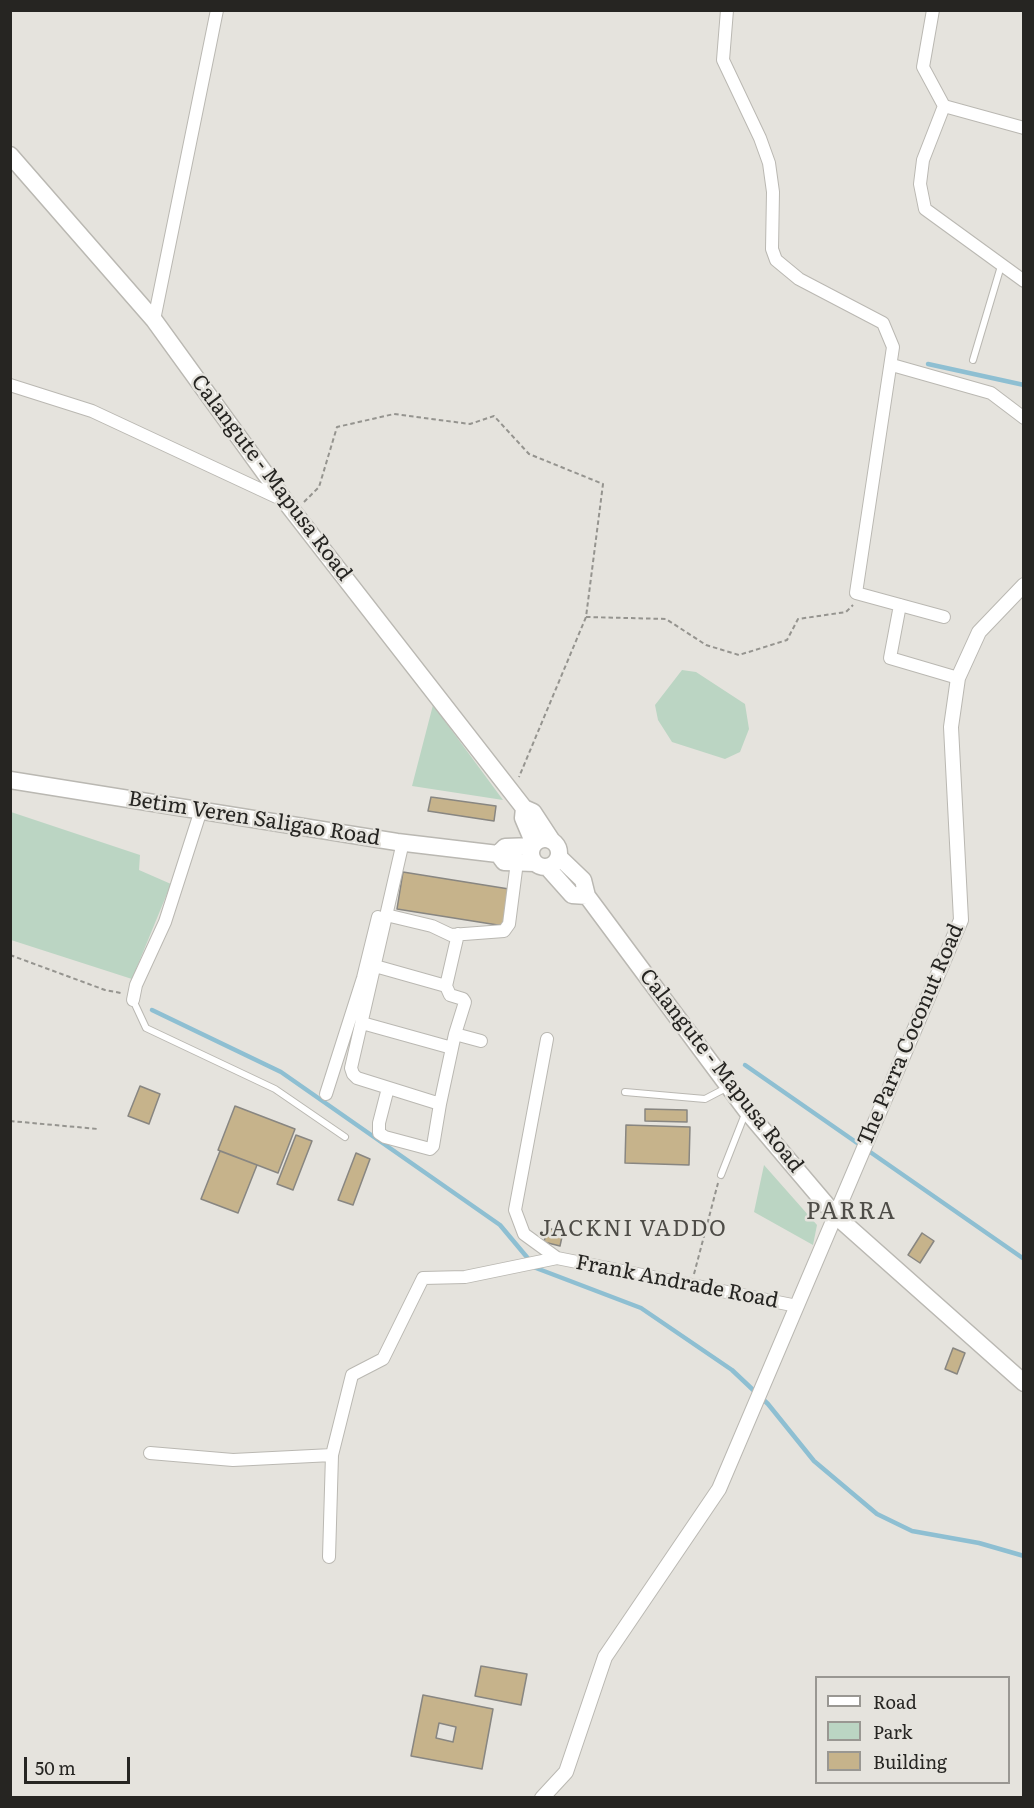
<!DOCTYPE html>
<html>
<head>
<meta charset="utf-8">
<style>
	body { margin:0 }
	#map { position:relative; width:1034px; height:1808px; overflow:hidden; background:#e5e3dd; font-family:Literata,serif }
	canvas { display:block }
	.frame { position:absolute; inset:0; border:12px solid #262522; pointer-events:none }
	.legend { position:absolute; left:815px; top:1676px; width:195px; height:108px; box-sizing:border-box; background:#e5e3dd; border:2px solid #999792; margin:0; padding:8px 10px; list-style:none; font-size:18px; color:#262522 }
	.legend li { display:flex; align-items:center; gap:12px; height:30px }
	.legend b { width:30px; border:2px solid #999792 }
	.scale { position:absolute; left:24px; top:1757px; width:106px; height:27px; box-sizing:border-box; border:3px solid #262522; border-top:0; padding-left:8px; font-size:18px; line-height:21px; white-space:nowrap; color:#262522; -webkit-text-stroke:4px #e5e3dd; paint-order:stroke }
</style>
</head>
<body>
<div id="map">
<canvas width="1034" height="1808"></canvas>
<div class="frame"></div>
<ul class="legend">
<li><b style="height:8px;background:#fff"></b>Road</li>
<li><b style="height:16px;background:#bbd5c3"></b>Park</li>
<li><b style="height:16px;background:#c6b38b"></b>Building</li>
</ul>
<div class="scale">50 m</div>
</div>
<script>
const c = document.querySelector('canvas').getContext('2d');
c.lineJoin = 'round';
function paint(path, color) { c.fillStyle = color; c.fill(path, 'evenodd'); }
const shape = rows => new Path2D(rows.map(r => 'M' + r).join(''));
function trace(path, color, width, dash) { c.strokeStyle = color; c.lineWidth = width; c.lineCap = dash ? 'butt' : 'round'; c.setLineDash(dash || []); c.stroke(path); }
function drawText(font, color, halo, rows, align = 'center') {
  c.font = font + ' Literata,serif'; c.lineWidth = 5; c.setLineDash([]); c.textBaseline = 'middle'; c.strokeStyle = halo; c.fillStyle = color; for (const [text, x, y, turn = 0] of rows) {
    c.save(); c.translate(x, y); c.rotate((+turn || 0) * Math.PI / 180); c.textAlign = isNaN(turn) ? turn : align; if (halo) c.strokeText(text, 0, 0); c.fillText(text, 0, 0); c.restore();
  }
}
paint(shape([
	[682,670,696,672,745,704,749,729,740,752,725,759,672,742,658,720,655,705],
	[433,705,503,800,412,786],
	[11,812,140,855,139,870,171,884,132,979,11,940],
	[764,1165,817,1225,813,1245,754,1212]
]), '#bbd5c3');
trace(shape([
	[928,364,1024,385],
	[152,1010,281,1072,500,1225,536,1268,641,1308,732,1370,768,1404,814,1461,877,1514,912,1531,979,1543,1024,1556],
	[745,1065,1024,1259]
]), '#8ebfd2', 4.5);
const building = shape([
	[431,797,496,806,494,821,428,811,431,797],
	[403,872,509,889,504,926,397,909,403,872],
	[140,1086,160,1094,149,1124,128,1116,140,1086],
	[235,1106,295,1129,278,1173,218,1150,235,1106],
	[645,1109,687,1110,687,1122,645,1121,645,1109],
	[626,1125,690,1127,689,1165,625,1163,626,1125],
	[296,1135,312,1141,293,1190,277,1184,296,1135],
	[220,1151,257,1165,238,1213,201,1199,220,1151],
	[356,1153,370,1159,353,1205,338,1200,356,1153],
	[547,1228,563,1232,560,1246,544,1242,547,1228],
	[922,1233,934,1241,920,1263,908,1255,922,1233],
	[953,1348,965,1353,957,1374,945,1369,953,1348],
	[481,1666,527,1674,521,1705,475,1696,481,1666],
	[423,1695,493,1709,482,1769,411,1756,423,1695],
	[439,1723,456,1727,453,1742,436,1738,439,1723]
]);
paint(building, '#c6b38b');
trace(building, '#888681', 1.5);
const service = shape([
	[973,360,1001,266],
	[133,1000,146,1028,275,1089,345,1137],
	[625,1092,705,1099,728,1087],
	[721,1175,745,1114]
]);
const minor = shape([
	[727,10,723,60,760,138,769,163,773,192,772,249,776,260,799,279,883,323,893,347,856,593,944,617],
	[933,10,923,67,944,106,923,160,920,184,925,209,1024,281],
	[944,106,1024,128],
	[154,320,217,10],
	[892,365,991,393,1024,418],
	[10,385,92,411,283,500],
	[900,605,890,658,958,678],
	[403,842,351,1068,353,1074,357,1078,440,1104],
	[386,915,432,926,451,935,504,931,509,924,517,862],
	[375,966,446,986,458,934],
	[133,1000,136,985,165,922,201,810],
	[362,1023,452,1048],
	[455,1034,481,1041],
	[547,1039,515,1210,524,1234,557,1258],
	[388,1088,379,1123,379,1133,385,1137,430,1149,433,1146,440,1104,455,1034,465,1002,463,999,450,995,446,986],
	[326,1094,363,978,378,917],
	[150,1453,233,1460,332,1455,352,1375,383,1359,423,1278,465,1277,557,1258,797,1306],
	[329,1557,332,1455]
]);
const tertiary = shape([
	[542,1798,566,1772,605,1657,719,1489,961,920,951,727,958,678,979,632,1024,585]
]);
const secondary = shape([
	[10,155,154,320,285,501,524,808],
	[10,780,397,842,498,854],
	'531 853a14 14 0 1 1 28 0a14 14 0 1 1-28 0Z',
	[534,844,523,818,524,808,533,812,552,841],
	[533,846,505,847,498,854,504,862,535,863],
	[547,867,572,895,587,896,583,880,559,857],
	[587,896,746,1110,835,1215,1024,1383]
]);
trace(service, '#bab8b2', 8);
trace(minor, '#bab8b2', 14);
trace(tertiary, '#bab8b2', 16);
trace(secondary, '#bab8b2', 19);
trace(shape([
	[304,502,319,487,337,427,394,414,470,424,494,416,529,454,603,484,586,617,519,777],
	[586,617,666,619,706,645,739,655,787,640,798,619,846,612,853,605],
	[10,955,105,990,121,993],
	[10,1121,98,1129],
	[694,1274,718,1183]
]), '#95948f', 2, [4.5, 3]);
trace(service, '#fff', 6);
trace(minor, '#fff', 12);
trace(tertiary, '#fff', 14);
trace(secondary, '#fff', 16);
drawText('21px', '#262522', '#e5e3dd', [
	["Calangute - Mapusa Road",271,478,53],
	["Betim Veren Saligao Road",254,819,9],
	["The Parra Coconut Road",911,1035,-67],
	["Calangute - Mapusa Road",721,1071,52],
	["Frank Andrade Road",677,1282,11]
]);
c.letterSpacing = '1.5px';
drawText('22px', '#4e4c47', '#e5e3dd', [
	["JACKNI VADDO",633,1230]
]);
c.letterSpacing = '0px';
c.letterSpacing = '1.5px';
drawText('24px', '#4e4c47', '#e5e3dd', [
	["PARRA",851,1212]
]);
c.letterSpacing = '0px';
</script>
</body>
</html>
